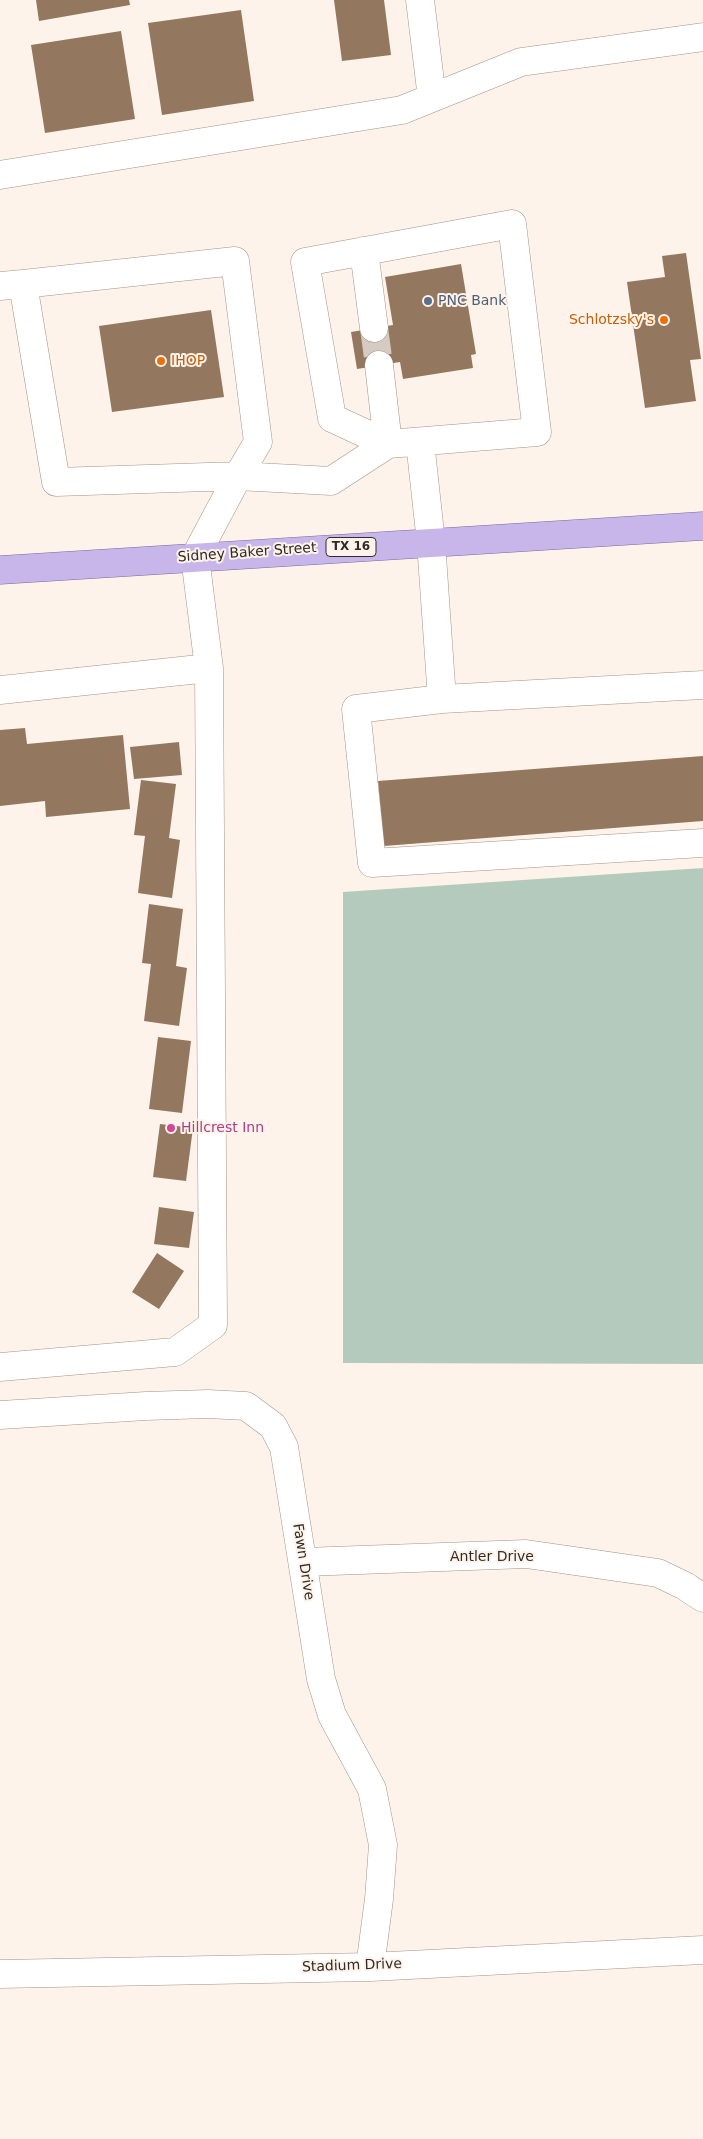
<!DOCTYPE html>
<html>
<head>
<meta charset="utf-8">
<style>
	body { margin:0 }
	canvas { display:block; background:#fef3ea }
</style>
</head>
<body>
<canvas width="703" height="2139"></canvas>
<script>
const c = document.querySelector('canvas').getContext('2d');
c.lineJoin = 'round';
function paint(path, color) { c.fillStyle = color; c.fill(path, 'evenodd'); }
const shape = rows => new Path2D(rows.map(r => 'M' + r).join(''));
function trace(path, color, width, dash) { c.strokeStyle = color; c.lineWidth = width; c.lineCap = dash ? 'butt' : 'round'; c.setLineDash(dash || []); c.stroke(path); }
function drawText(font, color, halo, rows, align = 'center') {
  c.font = font + ' "DejaVu Sans",sans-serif'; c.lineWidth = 4; c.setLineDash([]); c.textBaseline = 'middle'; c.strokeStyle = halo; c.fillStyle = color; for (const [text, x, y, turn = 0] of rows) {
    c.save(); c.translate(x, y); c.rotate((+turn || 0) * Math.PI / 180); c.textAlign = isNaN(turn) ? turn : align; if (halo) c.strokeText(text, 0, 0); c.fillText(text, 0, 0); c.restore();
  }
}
paint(shape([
	[703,868,703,1364,343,1363,343,892]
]), '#b4cabc');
paint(shape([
	[36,0,129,0,130,5,39,21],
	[334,0,384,0,391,55,342,61],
	[241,10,254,101,162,115,148,23],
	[121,31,135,119,45,133,31,45],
	[686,253,701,359,690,360,696,401,645,408,627,282,665,277,662,256],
	[461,264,476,354,471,355,473,368,403,379,400,362,357,369,351,332,393,325,385,277],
	[211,310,224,397,112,412,99,326],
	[25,728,27,744,123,735,130,809,46,817,45,801,0,806,0,730],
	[179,742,182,775,134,779,130,747],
	[703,756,703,821,384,846,378,781],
	[141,780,176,784,169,838,180,840,172,898,138,893,145,836,134,835],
	[149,904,183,909,176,966,187,968,179,1026,144,1021,151,964,142,963],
	[158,1037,191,1041,182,1113,149,1109],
	[160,1124,193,1128,186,1181,153,1177],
	[159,1207,194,1212,189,1248,154,1244],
	[157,1253,184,1271,159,1309,132,1292]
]), '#94775f');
trace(shape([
	[374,328,379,365]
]), '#d5cbc3', 28, [28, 14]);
const minor = shape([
	[420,0,432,98],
	[0,175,402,110,521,62,703,37],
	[364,251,374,328],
	[0,286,23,284,235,261,258,442,238,476,56,482,23,284],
	[379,365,388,444],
	[420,442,431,542,442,699,703,685],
	[209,668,195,557,238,476,331,481,388,444,537,432,512,224,305,262,332,418,388,444],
	[0,690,209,668,213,1325,175,1352,0,1367],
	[442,699,356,709,372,863,703,843],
	[0,1415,146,1406,208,1404,246,1406,273,1426,284,1447,321,1679,332,1715,372,1789,383,1845,379,1899,370,1967],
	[304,1562,526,1554,658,1573,685,1586,703,1598],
	[0,1974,370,1967,703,1950]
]);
const major = shape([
	[0,570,703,526]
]);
trace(minor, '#a39385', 29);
trace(major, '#7c669e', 29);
trace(minor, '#fff', 28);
trace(major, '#c8b6eb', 28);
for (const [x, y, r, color] of [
	[428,301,5,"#5c6f8a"],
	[664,320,5,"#e8710a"],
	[161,361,5,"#e8710a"],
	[171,1128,5,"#d1479c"]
]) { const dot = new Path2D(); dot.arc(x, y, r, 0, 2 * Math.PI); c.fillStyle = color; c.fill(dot); trace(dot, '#fef3ea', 2); }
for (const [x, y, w] of [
	[351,547,50]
]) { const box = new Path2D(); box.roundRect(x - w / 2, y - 9.5, w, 19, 4); c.fillStyle = '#fef3ea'; c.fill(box); trace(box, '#322b26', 1); }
drawText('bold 12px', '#322b26', null, [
	["TX 16",351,547]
]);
drawText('14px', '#4e5e75', '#fef3ea', [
	["PNC Bank",438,301]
], 'left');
drawText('14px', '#c56008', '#fef3ea', [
	["Schlotzsky's",654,320],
	["IHOP",171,361,"left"]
], 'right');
drawText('14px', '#322b26', '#fef3ea', [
	["Sidney Baker Street",247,553,-4],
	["Antler Drive",492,1557],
	["Fawn Drive",303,1562,81],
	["Stadium Drive",352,1966,-2]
]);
drawText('14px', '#b23c85', '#fef3ea', [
	["Hillcrest Inn",181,1128]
], 'left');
</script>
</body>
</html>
